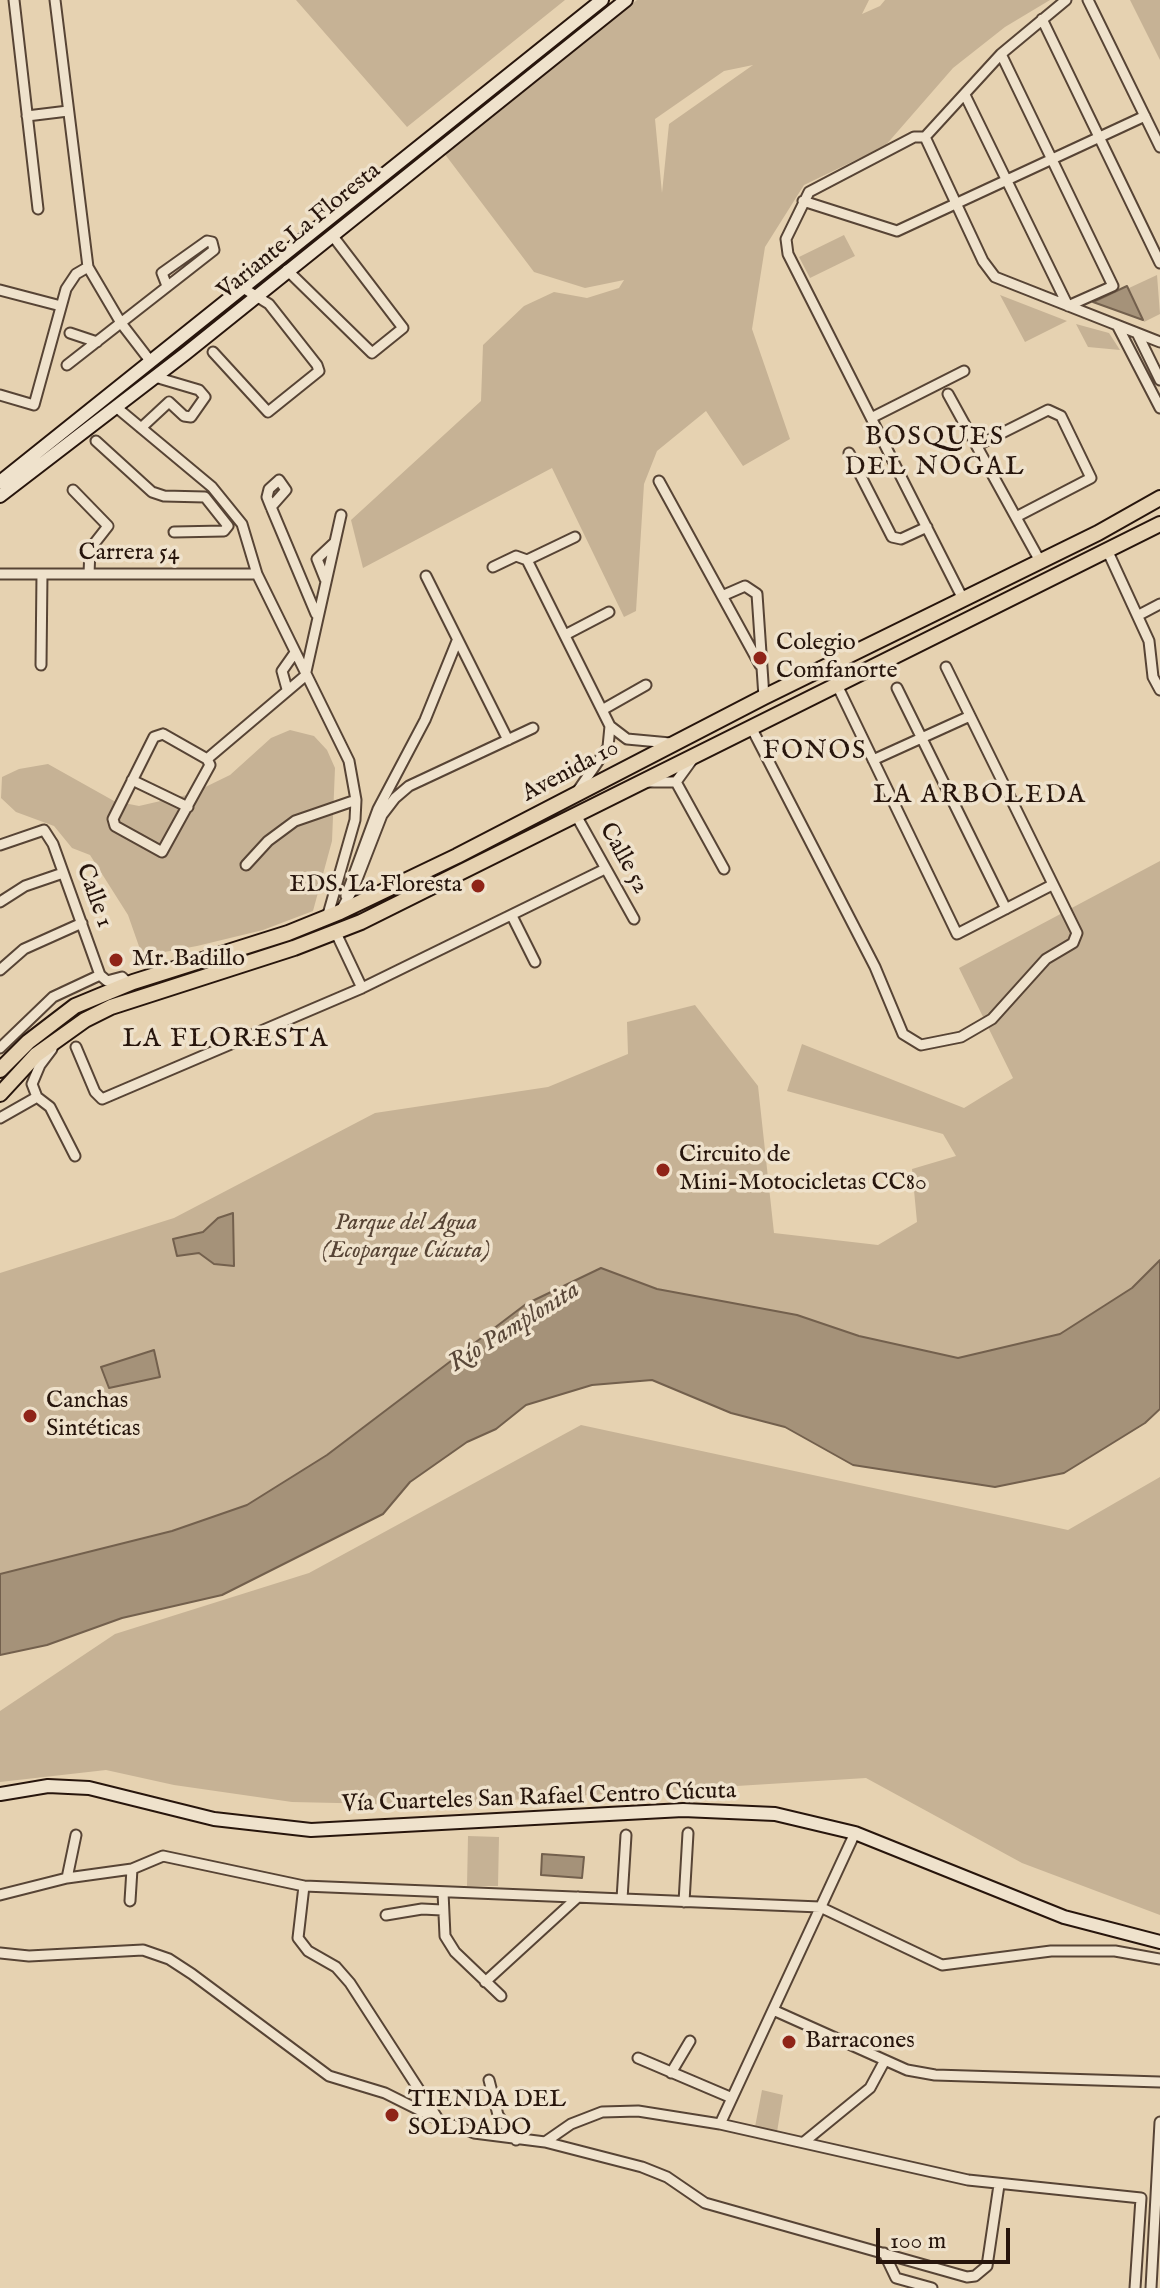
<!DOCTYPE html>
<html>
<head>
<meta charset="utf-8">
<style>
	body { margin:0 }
	#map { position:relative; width:1160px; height:2288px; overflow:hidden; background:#e6d2b1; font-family:"IM FELL English",serif }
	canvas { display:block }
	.scale { position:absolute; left:876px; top:2228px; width:134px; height:36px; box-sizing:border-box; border:4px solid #27150c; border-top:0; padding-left:10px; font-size:24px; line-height:28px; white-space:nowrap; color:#27150c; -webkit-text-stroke:6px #efe2cc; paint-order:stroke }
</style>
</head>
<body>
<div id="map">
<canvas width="1160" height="2288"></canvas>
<div class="scale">100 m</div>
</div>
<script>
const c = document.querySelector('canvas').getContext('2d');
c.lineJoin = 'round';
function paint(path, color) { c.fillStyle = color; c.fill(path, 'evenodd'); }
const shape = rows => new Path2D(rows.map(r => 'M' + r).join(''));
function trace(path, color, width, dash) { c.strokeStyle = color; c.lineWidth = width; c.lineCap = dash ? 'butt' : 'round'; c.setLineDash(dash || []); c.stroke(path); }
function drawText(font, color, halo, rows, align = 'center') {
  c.font = font + ' "IM FELL English",serif'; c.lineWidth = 7; c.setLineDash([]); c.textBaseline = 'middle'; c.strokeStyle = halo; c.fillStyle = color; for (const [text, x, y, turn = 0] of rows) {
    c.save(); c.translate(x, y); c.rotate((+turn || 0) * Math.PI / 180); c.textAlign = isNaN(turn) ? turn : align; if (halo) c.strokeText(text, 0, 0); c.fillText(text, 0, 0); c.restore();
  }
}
paint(shape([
	[296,0,565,0,407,127],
	[637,0,869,0,862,14,880,6,885,0,1050,0,1005,27,953,68,885,146,804,185,765,247,752,329,790,439,743,466,706,411,657,451,644,484,636,611,624,617,552,468,363,568,351,520,481,401,483,345,524,306,554,292,587,298,619,288,624,280,585,288,534,272,444,153],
	[753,65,669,124,662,193,655,119,724,71],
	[1130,0,1160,0,1160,60],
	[844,235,855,256,810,278,799,257],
	[1157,275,1160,314,1144,322,1129,288],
	[1000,295,1067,321,1025,342],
	[1076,324,1109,333,1120,350,1088,347],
	[290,730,314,736,327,750,335,768,332,841,313,911,263,930,197,946,159,953,141,952,128,915,90,855,72,848,54,826,16,812,1,798,2,777,19,769,48,764,114,801,139,806,191,794,230,775,271,738],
	[1160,861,1160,1260,1132,1288,1060,1335,958,1358,859,1336,797,1315,657,1289,600,1268,465,1348,442,1370,327,1455,247,1505,172,1531,0,1575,0,1273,174,1218,375,1113,548,1087,628,1054,627,1022,695,1005,758,1086,774,1233,878,1245,917,1222,912,1169,956,1156,943,1134,787,1091,802,1044,964,1108,1013,1078,959,968],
	[581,1425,1068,1530,1160,1477,1160,1915,1022,1863,866,1778,429,1805,292,1802,174,1785,106,1770,0,1782,0,1711,115,1634,309,1573],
	[468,1836,499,1837,498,1886,467,1886],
	[762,2090,783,2095,777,2132,755,2127]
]), '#c6b295');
const water = shape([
	[1127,286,1143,320,1093,302,1127,286],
	[233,1213,234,1266,214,1264,199,1253,177,1256,173,1239,203,1232,218,1218,233,1213],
	[1160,1260,1160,1409,1145,1423,1064,1473,995,1487,853,1465,785,1427,731,1413,652,1380,592,1385,526,1405,496,1429,467,1442,410,1482,383,1514,222,1595,122,1618,47,1645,0,1655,0,1574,172,1531,247,1505,327,1455,526,1304,601,1268,657,1289,797,1315,859,1336,958,1358,1060,1334,1132,1288,1160,1260],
	[154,1350,160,1377,109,1388,101,1367,154,1350],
	[542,1854,584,1857,582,1878,541,1875,542,1854]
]);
paint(water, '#a59279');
trace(water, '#73604d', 2);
const street = shape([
	[14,0,38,209],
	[55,0,88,267],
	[1088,0,1160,147],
	[1042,19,1160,263],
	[965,95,1068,306,1113,286,1001,54],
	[27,116,68,111],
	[925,137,983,261,995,277,1160,342],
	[803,201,897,231,1145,116],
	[287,270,372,353,403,328,332,235],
	[0,290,61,306],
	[1117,325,1160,408],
	[70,333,97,342],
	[1137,333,1160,380],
	[213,352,268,412,319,371,317,365,269,304,243,288],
	[67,365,214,250,212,242,207,241,162,273,167,286],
	[948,394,1040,561],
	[0,395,34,405,66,289,76,274,88,267,121,323,151,362],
	[116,407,212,487,242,524,257,574,349,761,356,800,355,820,327,918],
	[873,417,964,371],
	[141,428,169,402,184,416,191,417,205,397,199,390,155,377],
	[96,441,152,492,164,496,205,497,228,526,224,531,174,532],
	[978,445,1048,410,1061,416,1091,478,1016,517],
	[849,453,892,537,901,539,927,527],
	[659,481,760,665],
	[73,490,108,526,90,549,89,574],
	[271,507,286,490,279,480,269,489,267,497,271,507,316,614],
	[1108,552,1149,641,1153,677,1160,690],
	[527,560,575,537],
	[493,567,516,556,527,560,610,726,627,739,670,743],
	[0,574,257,574],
	[426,576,508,740],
	[325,579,317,559,334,543],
	[722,596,745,586,757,594,764,697],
	[963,599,788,254,786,239,809,192,914,137,925,137,1001,54,1066,0],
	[1139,615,1160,604],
	[565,635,609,612],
	[41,665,42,574],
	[838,687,957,934,1052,885],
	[897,688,1006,909],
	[287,689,282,671,294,654],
	[602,710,646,685],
	[752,729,875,967,903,1034,921,1045,961,1037,992,1019,1046,959,1073,943,1077,933,946,667],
	[163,734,207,759,210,765,162,852,115,826,113,819,154,737,163,734],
	[207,759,305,676,341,515],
	[873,760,970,716],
	[132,780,188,807],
	[648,782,676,782,692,760],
	[676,782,724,869],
	[579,789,608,747,610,726],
	[577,817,634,919],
	[0,845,44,830,53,844,100,975,107,981,122,977,128,983],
	[246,865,268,841,295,821,356,800],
	[346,896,378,809,425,720,457,641],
	[0,902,25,886,63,873],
	[340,912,354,887,382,815,395,798,409,786,533,728],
	[512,916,535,962],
	[336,933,362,988],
	[0,970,24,949,82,923],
	[76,1047,95,1092,102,1099,362,988,605,869],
	[0,1048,53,997,100,975],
	[52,1049,40,1065,32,1084,37,1097,50,1107,75,1156],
	[0,1118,37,1097],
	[67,1878,76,1835],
	[304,1886,298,1938,308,1951,336,1967,350,1983,438,2119],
	[443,1892,445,1936,455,1952,501,1996],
	[0,1895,67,1878,132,1869,163,1856,304,1886,820,1907,942,1965,1051,1951,1115,1951,1160,1959],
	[622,1899,626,1835],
	[130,1901,132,1869],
	[684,1902,688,1833],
	[386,1915,422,1909,442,1910],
	[0,1953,29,1956,143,1950,169,1959,192,1974,329,2076,385,2093,439,2120,474,2133,545,2142,642,2167,667,2177,705,2203,967,2277,975,2276,987,2266,999,2185],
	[485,1982,578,1897],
	[773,2010,907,2070,935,2075,1160,2082],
	[638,2058,732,2098],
	[671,2073,690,2041],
	[489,2080,498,2115,516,2140],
	[720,2124,855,1833],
	[545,2142,571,2124,602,2112,638,2111,720,2124,968,2180,1141,2198,1135,2288],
	[804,2142,870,2088,884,2062],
	[884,2253,896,2278,932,2288],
	[1151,2288,1160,2122]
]);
const secondary = shape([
	[0,482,602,0],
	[0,496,185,354,626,0],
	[0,1794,48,1786,89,1788,214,1819,311,1830,683,1810,775,1814,855,1833,1064,1917,1160,1942]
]);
const primary = shape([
	[0,1070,28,1042,75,1006,133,982,288,933,340,912,457,856,764,697,1098,533,1160,498],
	[0,1094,36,1055,85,1020,111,1007,294,948,361,922,1160,524]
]);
trace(street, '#574435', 13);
trace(secondary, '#27150c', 16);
trace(primary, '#27150c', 18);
trace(street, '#efe2cc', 9);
trace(secondary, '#efe2cc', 12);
trace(primary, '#e6d2b1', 14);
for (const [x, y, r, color] of [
	[760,658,8,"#8f2418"],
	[478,886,8,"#8f2418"],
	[116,960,8,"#8f2418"],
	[663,1170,8,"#8f2418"],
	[30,1416,8,"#8f2418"],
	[789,2042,8,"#8f2418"],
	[392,2115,8,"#8f2418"]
]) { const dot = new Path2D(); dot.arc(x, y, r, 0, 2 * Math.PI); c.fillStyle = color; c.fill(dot); trace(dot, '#efe2cc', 3); }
drawText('24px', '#27150c', '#efe2cc', [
	["Variante La Floresta",300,232,-39],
	["Carrera 54",129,554],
	["Avenida 10",571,772,-28],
	["Calle 52",623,859,61],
	["Calle 1",93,896,70],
	["Vía Cuarteles San Rafael Centro Cúcuta",539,1799,-2]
]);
drawText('24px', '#27150c', '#efe2cc', [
	["Colegio",776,644],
	["Comfanorte",776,672],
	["EDS. La Floresta",462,886,"right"],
	["Mr. Badillo",132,960],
	["Circuito de",679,1156],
	["Mini-Motocicletas CC80",679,1184],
	["Canchas",46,1402],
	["Sintéticas",46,1430],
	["Barracones",805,2042],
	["TIENDA DEL",408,2101],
	["SOLDADO",408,2129]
], 'left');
drawText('italic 24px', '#574435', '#efe2cc', [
	["Parque del Agua",406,1224],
	["(Ecoparque Cúcuta)",406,1252]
]);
c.letterSpacing = '2px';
drawText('26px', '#27150c', '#efe2cc', [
	["BOSQUES",935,439],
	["DEL NOGAL",935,469],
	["FONOS",815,753],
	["LA ARBOLEDA",980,797],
	["LA FLORESTA",226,1041]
]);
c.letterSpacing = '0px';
drawText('italic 26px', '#594738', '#efe2cc', [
	["Río Pamplonita",515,1328,-32]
]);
</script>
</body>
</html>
